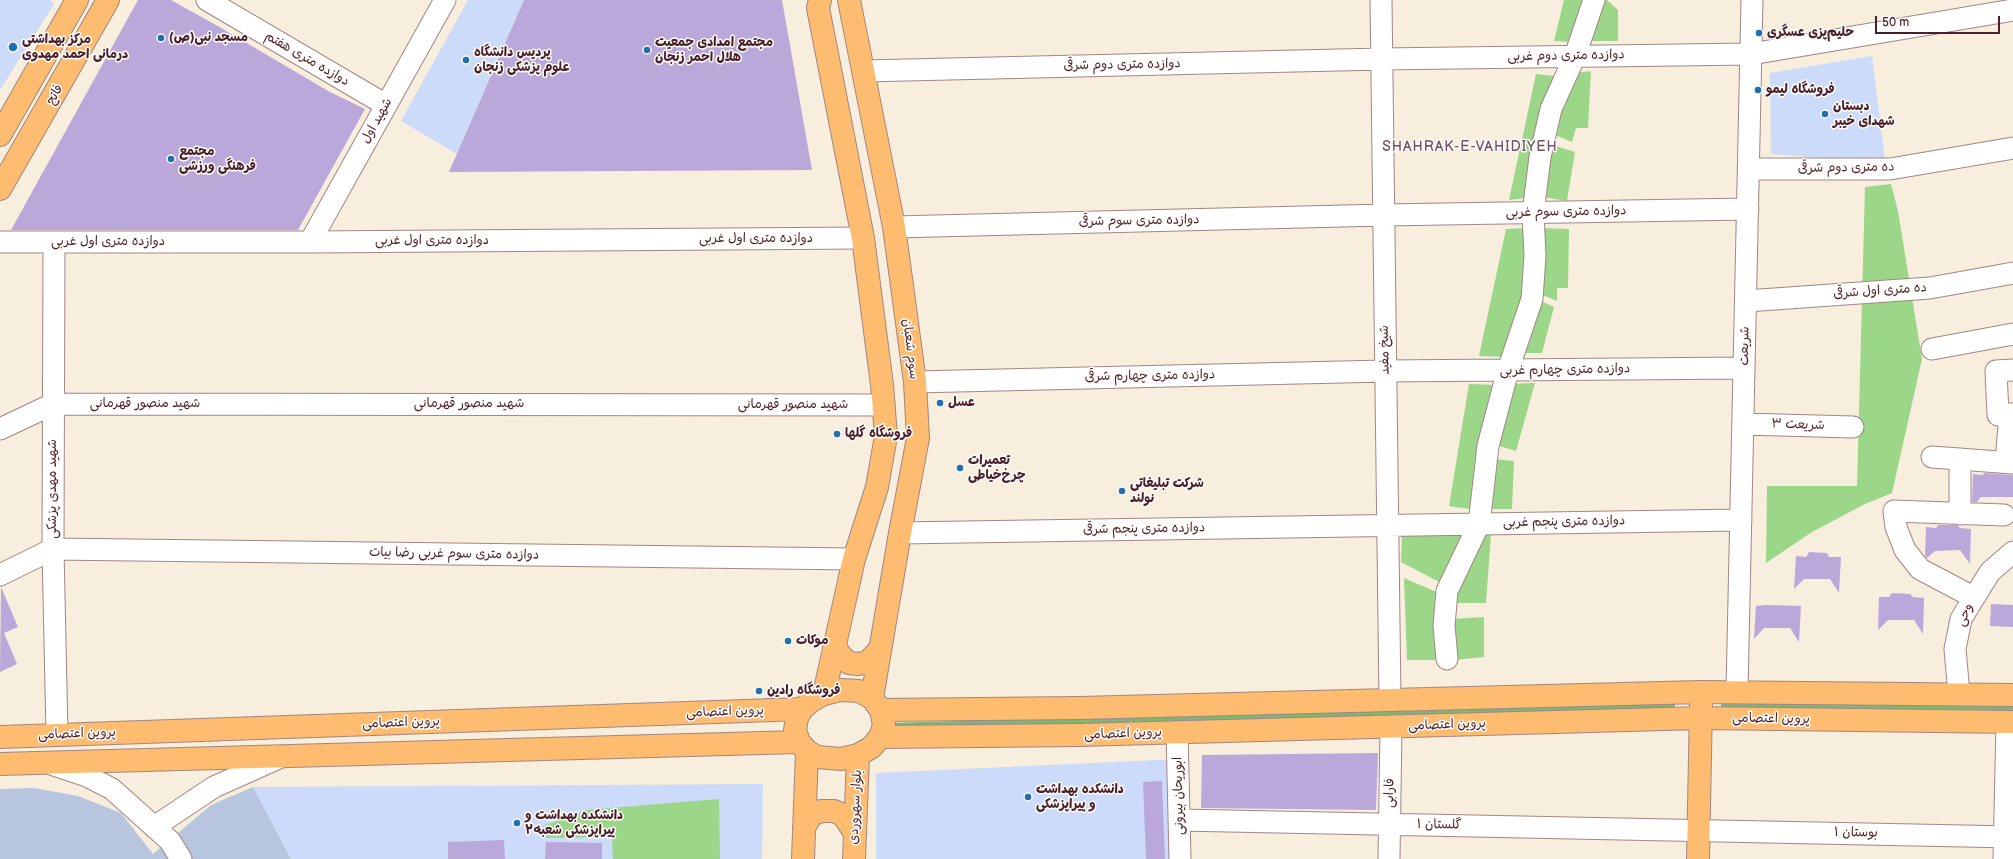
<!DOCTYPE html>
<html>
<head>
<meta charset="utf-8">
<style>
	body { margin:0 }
	#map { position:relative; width:2013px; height:859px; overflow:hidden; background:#f8eedd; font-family:"Balsamiq Sans",sans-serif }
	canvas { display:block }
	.scale { position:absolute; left:1875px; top:16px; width:125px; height:18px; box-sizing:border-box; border:2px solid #4a1f2b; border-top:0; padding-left:5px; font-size:12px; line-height:14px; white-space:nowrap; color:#4a1f2b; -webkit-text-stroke:3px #fdfcf7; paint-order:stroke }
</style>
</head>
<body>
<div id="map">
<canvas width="2013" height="859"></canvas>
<div class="scale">50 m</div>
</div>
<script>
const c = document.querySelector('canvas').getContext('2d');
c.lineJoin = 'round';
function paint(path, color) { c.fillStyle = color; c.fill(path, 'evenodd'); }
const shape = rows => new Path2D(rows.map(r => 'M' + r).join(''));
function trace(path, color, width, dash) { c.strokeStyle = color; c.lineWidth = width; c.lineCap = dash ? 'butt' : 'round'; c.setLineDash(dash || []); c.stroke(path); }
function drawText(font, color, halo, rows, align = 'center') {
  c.font = font + ' "Balsamiq Sans","Playpen Sans Arabic",sans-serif'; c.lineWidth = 3; c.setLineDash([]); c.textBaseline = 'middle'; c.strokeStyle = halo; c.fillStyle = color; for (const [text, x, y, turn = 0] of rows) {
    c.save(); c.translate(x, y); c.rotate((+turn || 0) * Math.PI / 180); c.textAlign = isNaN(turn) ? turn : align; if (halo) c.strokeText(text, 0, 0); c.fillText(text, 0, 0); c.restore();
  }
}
paint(shape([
	[0,0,50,0,54,4,0,90],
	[468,0,524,0,457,154,401,121],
	[1872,56,1885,160,1849,160,1771,154,1770,73],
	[1179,759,1180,859,876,859,876,773],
	[763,784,762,859,291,859,253,787]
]), '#cbdbf9');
paint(shape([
	[253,787,291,859,0,859,0,789,34,788,78,796,121,813,153,854,211,805]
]), '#b7c5de');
paint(shape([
	[1564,0,1587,0,1573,42,1554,41],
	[1598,0,1607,0,1618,10,1618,41,1588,41],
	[1591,71,1588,128,1576,128,1572,142,1550,133,1575,73],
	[1536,74,1554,76,1541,115,1526,198,1509,200],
	[1549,144,1575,152,1567,201,1542,197],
	[1891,184,1898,211,1922,359,1892,493,1865,504,1812,532,1766,563,1767,486,1857,486,1865,187],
	[1526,228,1523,311,1505,357,1479,356,1506,229],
	[1540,228,1569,229,1568,288,1557,288,1557,301,1538,293],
	[1539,300,1554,307,1542,353,1519,353],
	[1535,383,1516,451,1496,445,1509,384],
	[1469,384,1496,385,1476,510,1449,506],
	[1493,459,1514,461,1512,509,1491,509],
	[1459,534,1463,537,1445,585,1401,562,1402,536],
	[1491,534,1486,603,1452,603,1478,536],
	[1404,578,1441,594,1439,660,1407,660],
	[1484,617,1484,657,1455,660,1452,619],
	[719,799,720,859,613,859,612,837,543,838,543,826,586,810]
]), '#9bd689');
paint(shape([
	[1721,698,2013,701,2013,713,1721,707],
	[1675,701,1675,711,885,732,886,723]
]), '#7cb775');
paint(shape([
	[138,0,171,0,216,25,330,92,365,109,298,230,11,230],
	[524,0,782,0,812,170,449,172],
	[1984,473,2013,475,2013,497,1981,497,1977,502,1972,502,1973,474,1983,475],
	[1938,525,1957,525,1960,528,1971,529,1970,564,1960,550,1935,551,1927,558,1925,556,1926,527,1936,528],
	[1809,552,1827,553,1829,557,1841,557,1839,593,1830,579,1804,579,1794,589,1796,556,1806,557],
	[1,587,18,627,4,633,17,664,0,672],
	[1892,593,1910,594,1913,597,1924,598,1923,634,1914,620,1888,620,1878,630,1879,597,1889,597],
	[1991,604,2013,605,2013,627,1990,626],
	[1766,605,1801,606,1799,642,1790,628,1764,628,1754,639,1756,606],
	[1378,753,1376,810,1201,808,1202,755],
	[1162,781,1165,859,1146,859,1143,782],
	[504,840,505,859,448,859,448,842],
	[546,842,602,843,602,859,545,859]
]), '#bba8db');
const minor = shape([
	[207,0,386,105],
	[1381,0,1390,700],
	[863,71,1382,59,1751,54,2013,10],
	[1749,169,1890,169,2013,148],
	[894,227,1384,215,1748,209],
	[0,242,310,242,863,238],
	[54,242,53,549,57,735],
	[310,242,445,0],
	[1746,301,1930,288,2013,273],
	[1932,349,2013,334],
	[2013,370,1996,371,1998,415,2013,414],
	[915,382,1385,371,1744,368],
	[1743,424,1853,427],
	[0,429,53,404,884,405],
	[1932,457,2013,463],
	[2006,462,2010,414],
	[1960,514,1960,459],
	[900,533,1741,520],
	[0,575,53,549,854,559],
	[1973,597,1920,569,1905,550,1896,527,1894,511,2004,515],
	[1447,659,1444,626,1447,591,1479,524,1488,446,1508,370,1532,299,1535,256,1533,213,1540,157,1551,109,1575,56,1594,0],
	[1737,691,1752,0],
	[1959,694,1955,649,1961,619,1990,572,2013,552],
	[1177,732,1180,859],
	[51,764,87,776,112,789,170,841,181,859],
	[1179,820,2013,837],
	[154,827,214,787,281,757],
	[1389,859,1391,727],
	[2004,859,2007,722]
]);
const major = shape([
	[820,0,818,8,863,238,882,385,886,436,877,487,854,559,824,694],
	[849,0,894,227,915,382,918,438,900,533,872,698],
	[0,135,77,0],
	[0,189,108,0],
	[835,646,840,655,849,663,858,664,868,662,880,649],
	[840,690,859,691,872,698,881,710,884,725,880,737,872,747,858,755,841,759,817,757,807,751,799,742,795,730,797,718,802,709,811,701,824,694,840,690],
	[881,710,1079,708,1701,692,2013,695],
	[0,737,802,709],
	[880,737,1080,735,1701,718,2013,722],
	[0,764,799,742],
	[804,828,811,815,821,811,834,811,843,815,855,833],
	[803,859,807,751],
	[854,859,858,755],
	[1698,859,1701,705]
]);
trace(minor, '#a18684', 23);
trace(major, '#a18684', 24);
trace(minor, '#fff', 21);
trace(major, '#febc70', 22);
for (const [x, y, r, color] of [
	[1759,33,4,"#1f6fb2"],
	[161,38,4,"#1f6fb2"],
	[13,47,5,"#1f6fb2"],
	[647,50,4,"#1f6fb2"],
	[466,60,4,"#1f6fb2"],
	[1758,90,4,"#1f6fb2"],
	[1825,114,4,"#1f6fb2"],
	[171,159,4,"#1f6fb2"],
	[940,403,4,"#1f6fb2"],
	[837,434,4,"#1f6fb2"],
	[960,468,4,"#1f6fb2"],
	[1122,491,4,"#1f6fb2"],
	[788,641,4,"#1f6fb2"],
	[759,691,4,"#1f6fb2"],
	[1028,797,4,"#1f6fb2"],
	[517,823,4,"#1f6fb2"]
]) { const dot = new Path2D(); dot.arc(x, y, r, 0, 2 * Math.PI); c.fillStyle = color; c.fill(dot); trace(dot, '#fdfcf7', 1.5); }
drawText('bold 13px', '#4a1f2b', '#fdfcf7', [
	["حلیم‌پزی عسگری",1767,33],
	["مسجد نبی(ص)",169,38],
	["مرکز بهداشتی",22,40],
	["درمانی احمد مهدوی",22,55],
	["مجتمع امدادی جمعیت",655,43],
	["هلال احمر زنجان",655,58],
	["پردیس دانشگاه",474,53],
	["علوم پزشکى زنجان",474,68],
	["فروشگاه لیمو",1766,90],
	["دبستان",1833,107],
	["شهدای خیبر",1833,122],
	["مجتمع",179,152],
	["فرهنگی ورزشی",179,167],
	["عسل",948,403],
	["فروشگاه گلها",845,434],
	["تعمیرات",968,461],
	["چرخ‌خیاطی",968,476],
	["شرکت تبلیغاتی",1130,484],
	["نولند",1130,499],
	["موکات",796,641],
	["فروشگاه رادین",767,691],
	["دانشکده بهداشت",1036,790],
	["و پیراپزشکی",1036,805],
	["دانشکده بهداشت و",525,816],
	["پیراپزشکى شعبه۲",525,831]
], 'left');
drawText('13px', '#4a1f2b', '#fdfcf7', [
	["دوازده متری دوم غربی",1566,56,-1],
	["دوازده متری هفتم",307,59,30],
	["دوازده متری دوم شرقی",1122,65,-1],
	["فاتح",55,95,-60],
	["شهید اول",377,121,-61],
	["ده متری دوم شرقی",1846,168,-1],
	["دوازده متری سوم غربی",1566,212,-1],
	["دوازده متری سوم شرقی",1139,221,-1],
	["دوازده متری اول غربی",756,239],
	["دوازده متری اول غربی",432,241],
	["دوازده متری اول غربی",108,242],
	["ده متری اول شرقی",1880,291,-4],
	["شریعت",1745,346,-89],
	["سوم شعبان",910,349,83],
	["شیخ مفید",1385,350,-91],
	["دوازده متری چهارم غربی",1565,370,-1],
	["دوازده متری چهارم شرقی",1150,376,-1],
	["شهید منصور قهرمانی",145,404],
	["شهید منصور قهرمانی",469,404],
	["شهید منصور قهرمانی",793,405],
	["شریعت ۳",1798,425,2],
	["شهید مهدی پزشکی",53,489,-90],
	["دوازده متری پنجم غربی",1564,522,-1],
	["دوازده متری پنجم شرقی",1144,529,-1],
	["دوازده متری سوم غربی رضا بیات",454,554,1],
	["وحی",1965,615,-68],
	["پروین اعتصامی",725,712,-2],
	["پروین اعتصامی",1771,719,1],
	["پروین اعتصامی",401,723,-2],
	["پروین اعتصامی",1447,725,-2],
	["پروین اعتصامی",77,734,-2],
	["پروین اعتصامی",1123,734,-2],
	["فارابی",1390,793,-89],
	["ابوریحان بیرونی",1179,796,-91],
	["بلوار سهروردی",856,807,-87],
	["گلستان ۱",1439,825,1],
	["بوستان ۱",1856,833,1]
]);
c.letterSpacing = '1px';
drawText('14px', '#724f69', '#fdfcf7', [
	["SHAHRAK-E-VAHIDIYEH",1470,147]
]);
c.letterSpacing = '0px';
</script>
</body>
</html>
